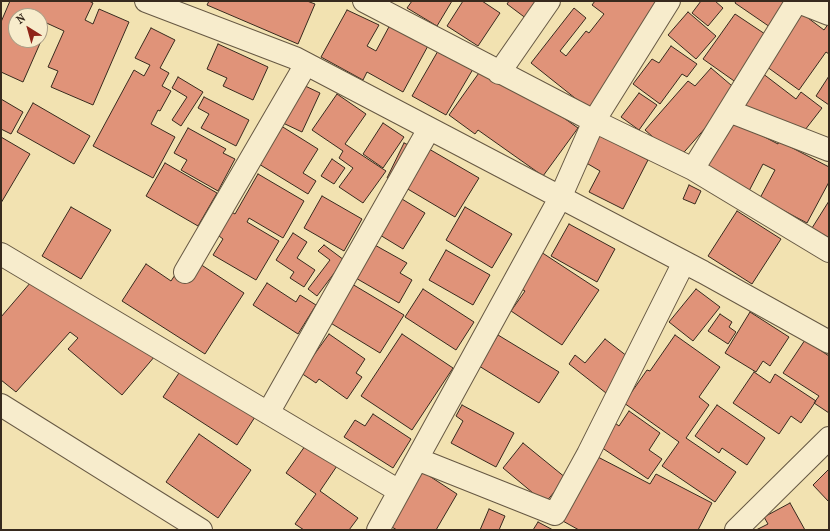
<!DOCTYPE html>
<html>
<head>
<meta charset="utf-8">
<style>
	body { margin:0 }
	#map { position:relative; width:830px; height:531px; overflow:hidden; background:#f2e2b1; font-family:"IM FELL French Canon",serif }
	canvas { display:block }
	.frame { position:absolute; inset:0; border:2px solid #372a1e; pointer-events:none }
	.north { position:absolute; left:8px; top:8px; width:40px; height:40px; box-sizing:border-box; background:#f7eccc; border:1px solid #aa9e86; border-radius:50%; rotate:323deg; font-size:11px; font-weight:700; line-height:16px; text-align:center; color:#372a1e }
	.north::after { content:''; display:block; margin:auto; width:14px; height:18px; background:#8f2418; clip-path:polygon(50% 0,100% 100%,50% 72%,0 100%) }
</style>
</head>
<body>
<div id="map">
<canvas width="830" height="531"></canvas>
<div class="frame"></div>
<div class="north">N</div>
</div>
<script>
const c = document.querySelector('canvas').getContext('2d');
c.lineJoin = 'round';
function paint(path, color) { c.fillStyle = color; c.fill(path, 'evenodd'); }
const shape = rows => new Path2D(rows.map(r => 'M' + r).join(''));
function trace(path, color, width, dash) { c.strokeStyle = color; c.lineWidth = width; c.lineCap = dash ? 'butt' : 'round'; c.setLineDash(dash || []); c.stroke(path); }
const building = shape([
	[10,1,89,1,93,3,85,20,93,24,99,9,129,22,93,105,51,87,58,71,48,67,64,31,40,20,40,16,16,16,16,40,40,40,40,30,45,32,23,82,1,72,1,22,10,1],
	[209,1,307,1,315,4,298,44,207,5,209,1],
	[412,1,452,1,437,26,407,8,412,1],
	[463,1,482,1,500,13,478,46,447,26,463,1],
	[509,1,541,1,539,28,507,4,509,1],
	[595,1,674,1,595,114,531,63,574,8,586,18,560,51,566,56,586,31,589,33,604,14,592,5,595,1],
	[701,1,715,1,723,8,708,26,692,13,701,1],
	[736,1,787,1,737,83,703,59,735,14,765,34,770,27,735,3,736,1],
	[347,10,379,25,367,46,376,51,391,23,429,44,403,92,367,72,363,80,321,57,347,10],
	[688,12,716,36,696,59,668,35,688,12],
	[800,12,824,30,829,23,829,54,826,52,799,90,763,64,800,12],
	[151,28,175,40,160,68,169,73,162,86,171,91,160,111,158,110,151,124,175,137,153,178,93,146,134,70,144,76,150,65,135,58,151,28],
	[218,44,268,67,253,100,223,86,227,78,207,69,218,44],
	[442,44,476,64,446,115,412,96,442,44],
	[671,46,697,64,687,77,682,74,660,104,633,84,652,59,659,63,671,46],
	[486,63,578,128,543,176,478,130,475,134,449,115,486,63],
	[711,68,738,91,678,159,645,130,688,81,695,86,711,68],
	[762,73,796,99,801,92,822,108,798,139,734,109,762,73],
	[829,76,829,105,816,96,829,76],
	[178,77,203,92,181,126,172,120,187,97,172,88,178,77],
	[301,84,320,93,302,132,283,123,301,84],
	[639,93,657,105,639,130,621,117,639,93],
	[337,94,366,114,345,144,386,171,363,203,339,187,353,168,339,158,343,151,312,130,337,94],
	[204,97,249,120,236,146,201,128,209,114,198,108,204,97],
	[1,99,23,112,11,134,1,129,1,99],
	[33,103,90,136,74,164,17,132,33,103],
	[728,118,778,144,779,141,829,167,829,182,807,223,760,198,775,170,763,164,749,191,702,167,728,118],
	[383,123,404,137,383,168,363,154,383,123],
	[278,124,318,149,303,173,316,181,308,194,254,161,278,124],
	[188,128,226,149,223,153,235,159,218,191,181,170,187,160,174,153,188,128],
	[597,134,648,160,623,209,589,192,600,171,583,161,597,134],
	[1,137,30,154,1,203,1,137],
	[404,143,415,148,398,183,387,178,404,143],
	[429,149,479,178,455,217,406,188,429,149],
	[332,159,345,168,334,184,321,176,332,159],
	[165,163,217,193,198,226,146,196,165,163],
	[258,174,304,201,283,238,249,218,247,222,279,241,256,280,213,255,223,239,215,233,228,210,235,214,258,174],
	[689,185,701,191,695,204,683,199,689,185],
	[322,196,362,219,344,251,304,228,322,196],
	[397,196,425,213,403,249,375,232,397,196],
	[829,201,829,238,812,228,829,201],
	[71,207,111,230,81,279,42,256,71,207],
	[465,207,512,234,492,268,446,240,465,207],
	[737,211,781,239,752,284,708,256,737,211],
	[569,224,615,249,597,282,551,256,569,224],
	[293,233,307,242,297,258,315,270,304,287,290,278,294,272,276,260,293,233],
	[373,244,407,263,400,273,412,280,399,303,354,277,373,244],
	[324,245,344,260,317,296,308,289,330,260,318,251,324,245],
	[446,250,490,275,473,305,429,280,446,250],
	[541,252,599,290,562,345,511,311,525,291,518,287,541,252],
	[146,264,171,281,177,272,200,264,244,293,205,354,122,301,146,264],
	[31,282,155,356,122,395,68,349,78,338,70,332,16,392,1,380,1,317,31,282],
	[267,283,296,302,300,295,316,305,298,334,253,305,267,283],
	[352,284,404,315,380,353,329,322,352,284],
	[423,289,474,322,456,350,405,317,423,289],
	[696,289,720,307,693,341,669,322,696,289],
	[750,312,789,337,770,366,763,361,756,372,725,353,750,312],
	[720,314,732,322,729,327,736,332,728,344,708,331,720,314],
	[329,334,365,359,356,373,362,377,347,399,319,379,316,383,301,373,329,334],
	[402,334,453,368,412,430,361,396,402,334],
	[498,335,559,372,539,403,479,366,498,335],
	[675,335,720,367,699,397,709,405,686,438,736,472,715,502,662,466,679,442,624,403,647,370,650,371,675,335],
	[605,339,632,360,606,393,569,364,575,355,585,363,605,339],
	[805,340,829,356,829,413,814,403,819,396,783,373,805,340],
	[189,358,262,406,237,445,163,397,189,358],
	[754,372,770,383,775,374,816,401,801,423,791,416,779,434,733,403,754,372],
	[462,405,514,433,496,467,451,443,463,421,456,416,462,405],
	[717,405,765,438,747,465,722,448,719,453,695,436,717,405],
	[629,411,660,433,649,450,662,459,648,479,595,443,611,420,619,426,629,411],
	[373,414,411,439,393,468,344,437,355,420,365,426,373,414],
	[199,434,251,470,218,518,166,482,199,434],
	[310,439,341,460,320,491,358,518,349,530,304,530,295,524,316,494,286,473,310,439],
	[523,443,566,478,545,503,503,468,523,443],
	[594,455,650,484,656,474,712,503,698,530,579,530,561,520,594,455],
	[417,468,457,494,436,530,397,530,385,523,417,468],
	[829,469,829,502,813,485,829,469],
	[790,503,805,530,756,530,768,524,764,517,790,503],
	[489,509,505,516,499,530,480,530,489,509],
	[538,522,553,530,533,530,538,522]
]);
paint(building, '#e09379');
trace(building, '#372a1e', 1);
const minor = shape([
	[146,1,295,58,703,272,829,342],
	[364,1,594,121,693,169,797,1],
	[796,1,829,14],
	[499,73,549,1],
	[729,111,829,150],
	[693,169,829,251],
	[1,254,399,491],
	[185,272,306,64],
	[1,405,201,530],
	[268,413,429,129],
	[417,459,555,514,588,454,684,262],
	[378,530,560,198,594,121,669,1],
	[736,530,829,438]
]);
trace(minor, '#665843', 24);
trace(minor, '#f7eccc', 22);
</script>
</body>
</html>
